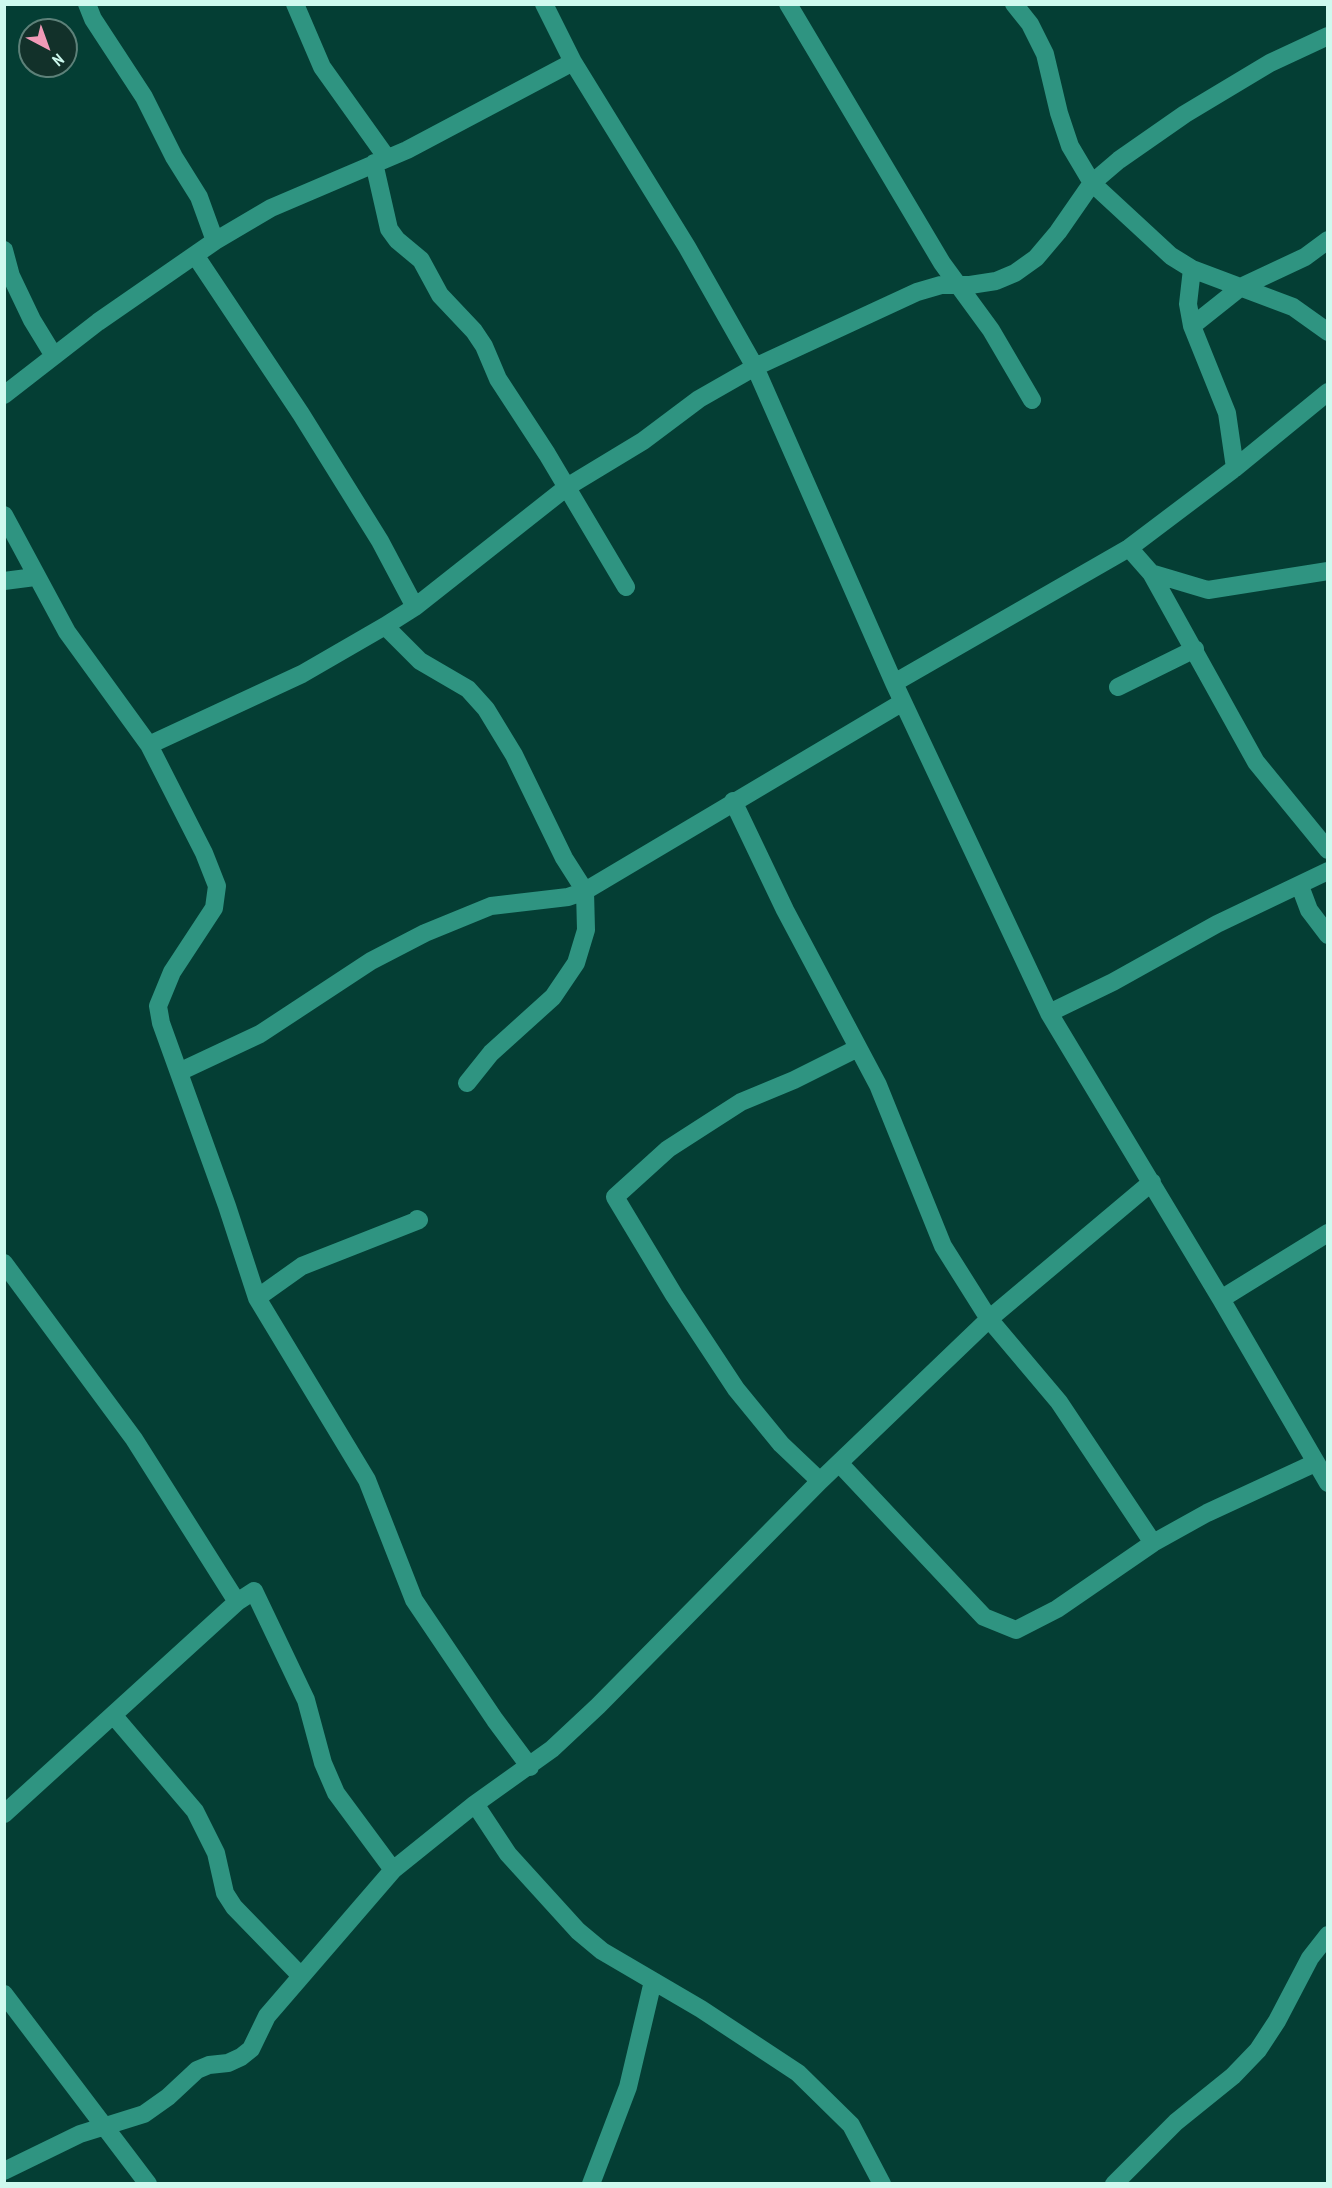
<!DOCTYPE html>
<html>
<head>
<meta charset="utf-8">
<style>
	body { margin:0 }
	#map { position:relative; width:1332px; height:2188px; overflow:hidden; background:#043e34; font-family:"PT Sans Narrow",sans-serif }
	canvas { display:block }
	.frame { position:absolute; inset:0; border:6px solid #cefaef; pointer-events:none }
	.north { position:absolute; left:18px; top:18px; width:60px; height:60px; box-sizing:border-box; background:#12312a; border:2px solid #5d8179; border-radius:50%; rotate:139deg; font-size:16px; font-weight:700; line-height:24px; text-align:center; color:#cefaef }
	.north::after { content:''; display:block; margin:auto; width:21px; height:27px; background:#f09ab7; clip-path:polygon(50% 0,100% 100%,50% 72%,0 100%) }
</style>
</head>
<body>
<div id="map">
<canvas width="1332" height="2188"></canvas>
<div class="frame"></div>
<div class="north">N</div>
</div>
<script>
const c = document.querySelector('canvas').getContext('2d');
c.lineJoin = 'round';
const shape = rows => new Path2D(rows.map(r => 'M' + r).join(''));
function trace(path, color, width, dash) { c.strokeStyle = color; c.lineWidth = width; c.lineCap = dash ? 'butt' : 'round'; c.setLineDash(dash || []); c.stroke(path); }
trace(shape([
	[87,4,93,19,144,97,174,157,199,197,215,241],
	[295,4,322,67,387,158],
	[544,4,573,62,687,247,755,367,894,683,1049,1013,1221,1299,1328,1483],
	[788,4,942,263,991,330,1032,400],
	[1014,4,1030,24,1045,54,1059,113,1070,146,1092,183,1171,256,1192,269,1293,307,1328,332],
	[374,163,389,229,397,240,421,260,440,295,474,331,484,346,498,379,547,454,626,587],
	[4,250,11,276,32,320,54,356],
	[195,255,301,414,380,541,415,607],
	[1192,269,1188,304,1192,326,1227,413,1235,468],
	[1192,326,1241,287,1305,257,1328,240],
	[4,395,98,322,215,241,271,208,407,150,573,62],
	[4,515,67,632,149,745,204,853,217,886,214,908,172,972,158,1006,161,1023,227,1206,257,1298,367,1480,414,1600,495,1720,530,1767],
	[1129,548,1151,573,1256,762,1328,850],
	[1151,573,1208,590,1328,571],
	[4,581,35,577],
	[385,626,420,661,468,689,486,709,514,755,564,858,585,891,586,930,576,963,553,997,491,1053,467,1083],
	[894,683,1129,548,1235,468,1328,392],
	[1118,687,1195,649],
	[149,745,302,674,385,626,415,607,567,487,643,441,699,399,755,367,917,292,941,285,970,285,996,281,1015,273,1036,258,1058,232,1092,183,1119,160,1185,114,1270,63,1328,36],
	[733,801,785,910,878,1085,943,1246,989,1319,1059,1402,1153,1543],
	[1300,886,1309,910,1328,935],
	[1049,1013,1113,982,1217,924,1328,871],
	[179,1072,260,1034,371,961,425,933,491,906,568,897,585,891,903,702],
	[4,1263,134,1439,237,1602],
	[257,1298,302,1266,419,1220,417,1219],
	[1221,1299,1328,1233],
	[839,1463,984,1617,1016,1630,1057,1609,1153,1543,1207,1513,1315,1463],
	[820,1481,781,1444,736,1389,674,1295,615,1197,668,1149,741,1102,794,1080,858,1048],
	[114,1716,195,1811,216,1853,225,1893,234,1907,301,1976],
	[475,1804,508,1854,578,1931,602,1951,701,2009,798,2073,851,2125,882,2184],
	[4,1814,237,1602,254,1591,306,1700,323,1763,336,1793,393,1870],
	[4,1994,148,2184],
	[4,2171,80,2134,144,2114,168,2097,197,2070,209,2065,228,2063,241,2057,251,2049,267,2016,393,1870,475,1804,552,1749,598,1706,820,1481,989,1319,1152,1182],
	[591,2184,628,2087,653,1981],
	[1114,2184,1176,2122,1233,2076,1258,2050,1277,2021,1310,1958,1328,1935]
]), '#2f9481', 18);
</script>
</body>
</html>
